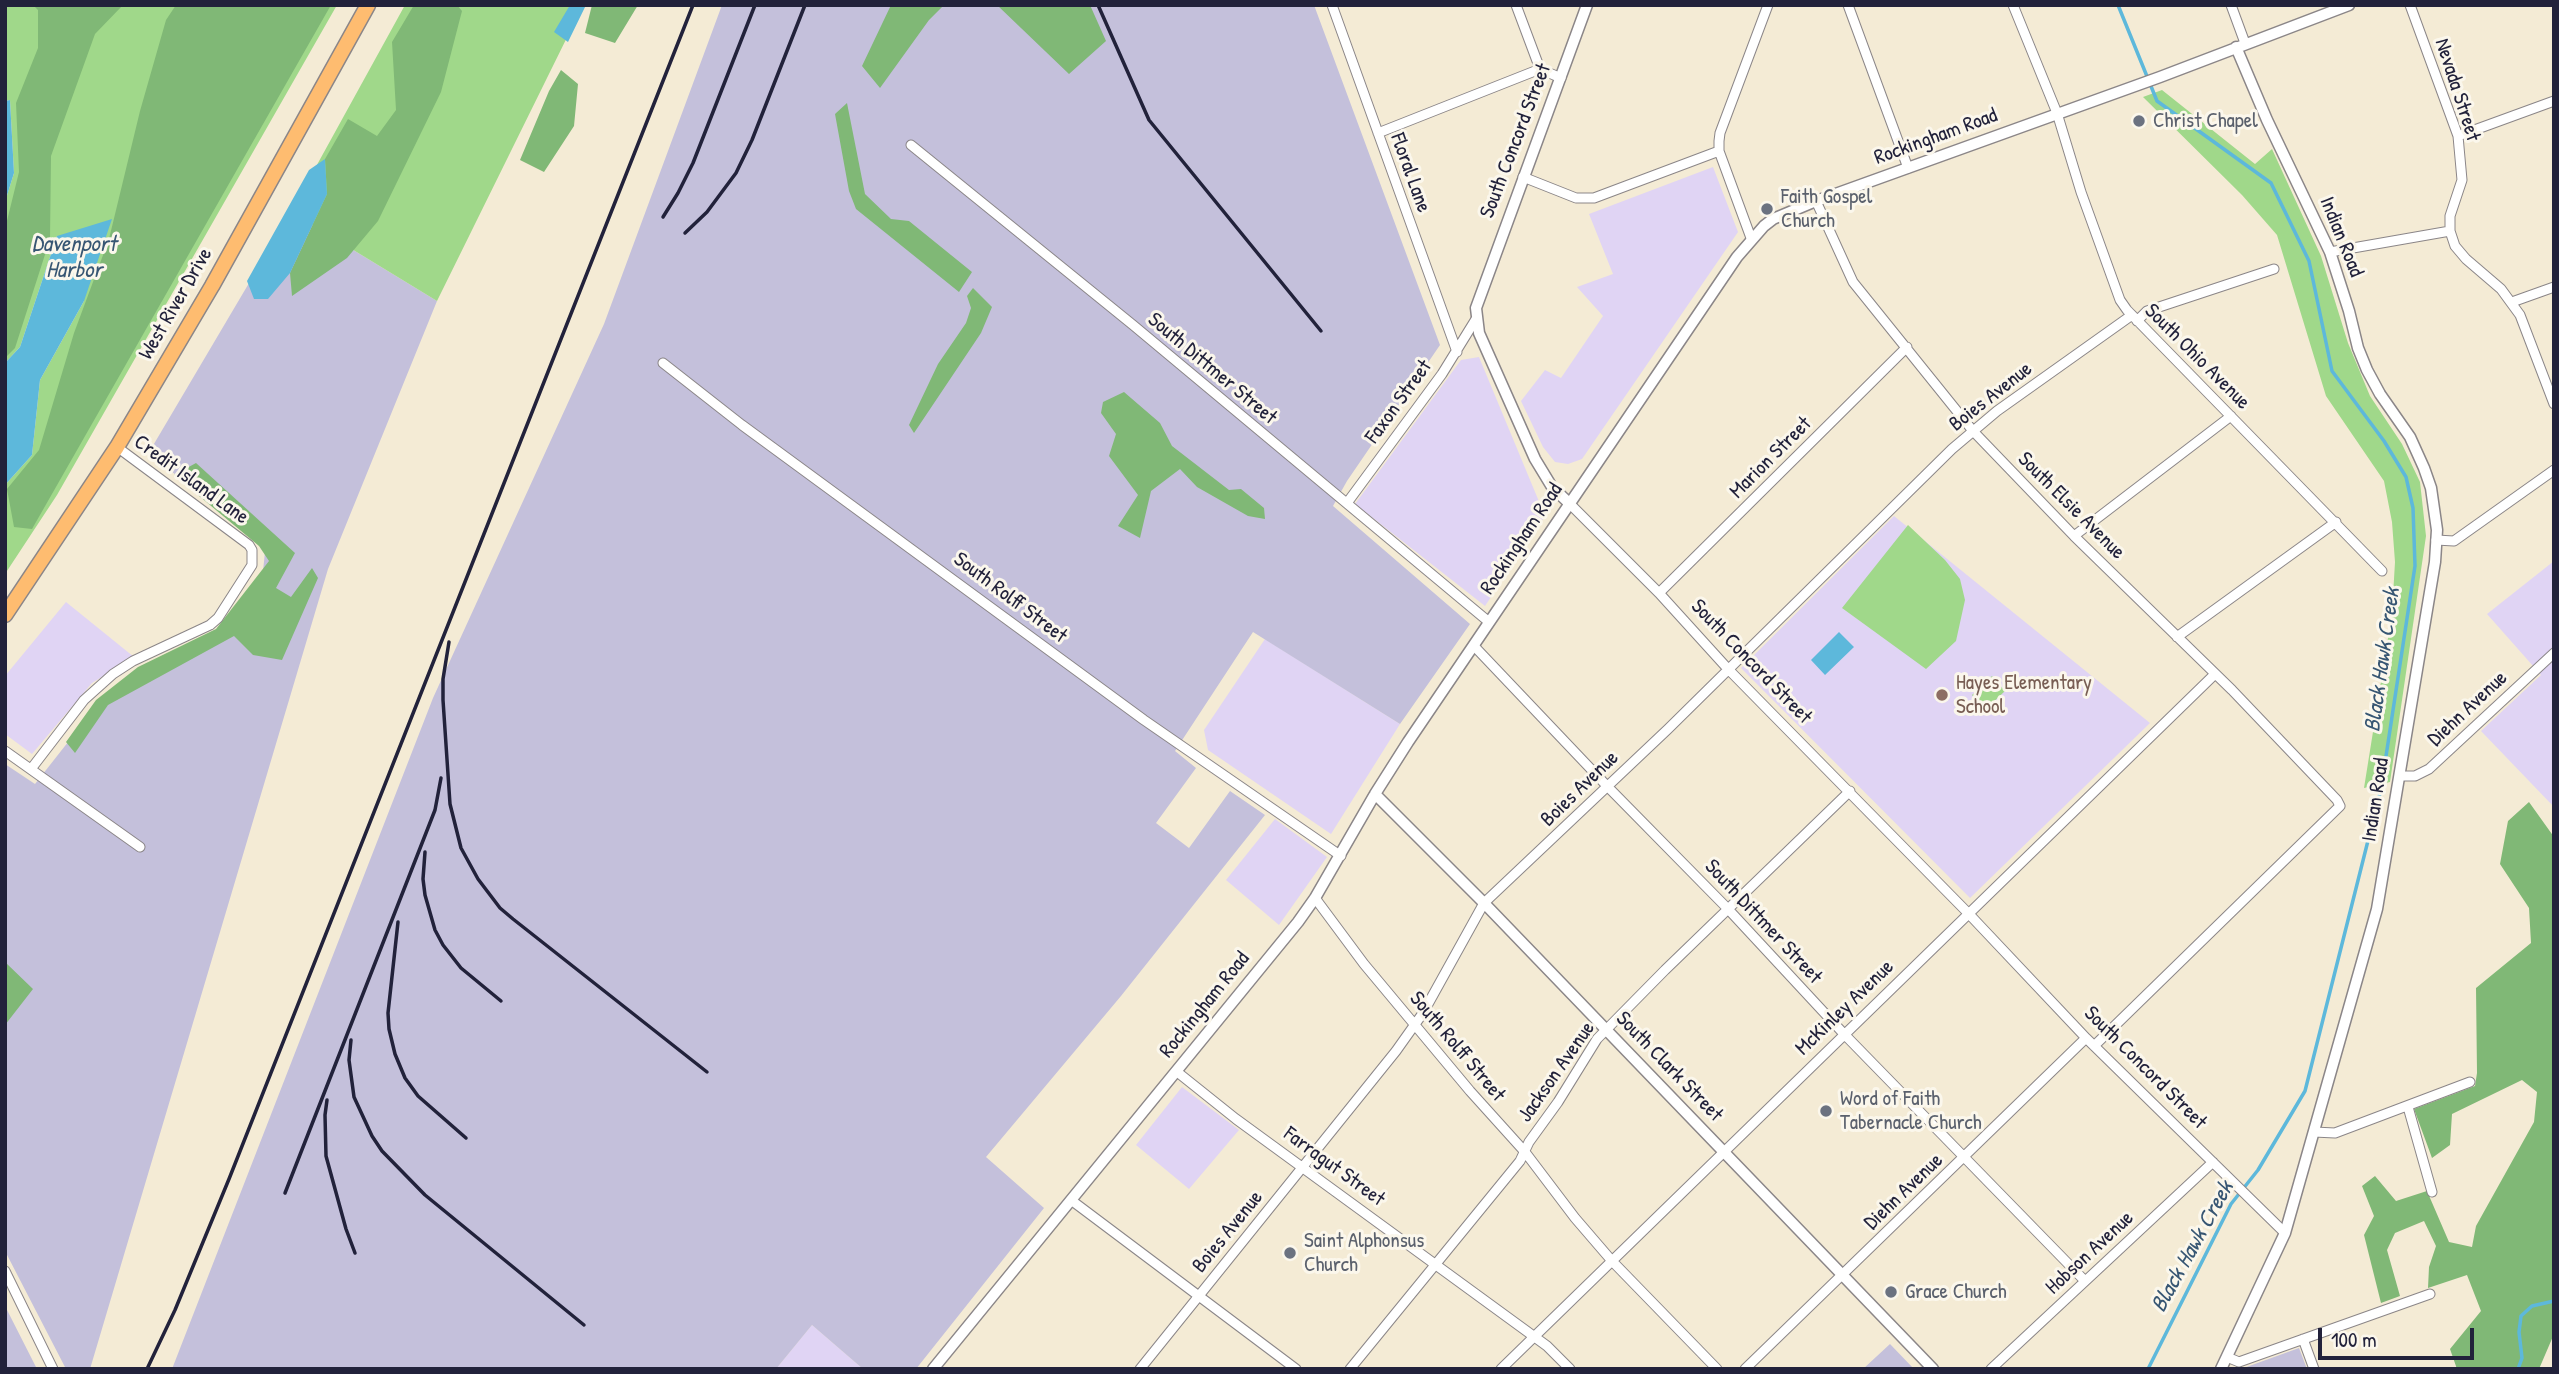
<!DOCTYPE html>
<html>
<head>
<meta charset="utf-8">
<style>
	body { margin:0 }
	#map { position:relative; width:2559px; height:1374px; overflow:hidden; background:#f4ebd5; font-family:"Patrick Hand",sans-serif }
	canvas { display:block }
	.frame { position:absolute; inset:0; border:7px solid #22223b; pointer-events:none }
	.scale { position:absolute; left:2318px; top:1328px; width:156px; height:32px; box-sizing:border-box; border:4px solid #22223b; border-top:0; padding-left:9px; font-size:21px; line-height:24px; white-space:nowrap; color:#22223b; -webkit-text-stroke:5px #fbf7ec; paint-order:stroke }
</style>
</head>
<body>
<div id="map">
<canvas width="2559" height="1374"></canvas>
<div class="frame"></div>
<div class="scale">100 m</div>
</div>
<script>
const c = document.querySelector('canvas').getContext('2d');
c.lineJoin = 'round';
function paint(path, color) { c.fillStyle = color; c.fill(path, 'evenodd'); }
const shape = rows => new Path2D(rows.map(r => 'M' + r).join(''));
function trace(path, color, width, dash) { c.strokeStyle = color; c.lineWidth = width; c.lineCap = dash ? 'butt' : 'round'; c.setLineDash(dash || []); c.stroke(path); }
function drawText(font, color, halo, rows, align = 'center') {
  c.font = font + ' "Patrick Hand",sans-serif'; c.lineWidth = 6; c.setLineDash([]); c.textBaseline = 'middle'; c.strokeStyle = halo; c.fillStyle = color; for (const [text, x, y, turn = 0] of rows) {
    c.save(); c.translate(x, y); c.rotate((+turn || 0) * Math.PI / 180); c.textAlign = isNaN(turn) ? turn : align; if (halo) c.strokeText(text, 0, 0); c.fillText(text, 0, 0); c.restore();
  }
}
paint(shape([
	[1713,167,1738,232,1582,459,1568,464,1555,462,1543,447,1521,401,1545,370,1561,378,1603,316,1577,287,1613,274,1589,214],
	[1479,357,1545,516,1485,606,1355,504,1461,360],
	[1894,516,2150,723,1970,898,1741,668],
	[2554,561,2554,807,2481,731,2541,675,2487,614],
	[66,602,134,657,92,683,32,754,5,734,5,676],
	[1265,639,1400,724,1331,834,1208,750,1204,730],
	[1275,819,1327,857,1279,925,1226,880],
	[1182,1087,1239,1130,1189,1189,1136,1145],
	[812,1325,863,1369,776,1369]
]), '#e0d4f4');
paint(shape([
	[722,5,1314,5,1440,345,1347,481,1333,506,1470,624,1400,724,1253,632,1175,751,1196,768,1156,823,1189,848,1230,791,1265,815,1121,996,986,1157,1044,1208,916,1369,863,1369,812,1325,776,1369,172,1369,433,698,604,324],
	[291,212,437,301,328,569,90,1369,66,1369,5,1251,5,764,35,784,98,704,214,635,262,581,266,542,148,454],
	[5,1306,37,1369,5,1369],
	[1890,1344,1914,1369,1863,1369],
	[2299,1348,2307,1369,2241,1369]
]), '#c4c0db');
paint(shape([
	[5,5,337,5,57,495,5,574,5,485,32,455,40,380,84,301,57,236,20,347,5,363,5,202,14,173,10,100,5,101],
	[405,5,583,5,437,301,291,212],
	[2162,90,2255,164,2272,149,2321,256,2348,343,2370,396,2402,444,2420,482,2426,536,2390,782,2364,788,2392,613,2395,562,2392,522,2384,481,2326,396,2277,235,2242,195,2143,97],
	[1908,525,1945,560,1960,579,1965,600,1956,641,1926,669,1842,608],
	[1992,676,2005,691,1985,710,1972,695]
]), '#a0d88a');
paint(shape([
	[33,5,123,5,95,34,51,156,50,239,15,348,5,358,5,229,19,172,16,103,38,48,38,10],
	[176,5,331,5,32,529,14,527,7,489,39,450,74,333,109,239,140,111,166,20],
	[414,5,457,5,462,11,441,92,378,221,347,258,292,296,290,273,327,194,325,159,348,119,377,136,396,110,392,42],
	[592,5,638,5,615,43,585,33],
	[891,5,944,5,929,20,880,88,862,66],
	[997,5,1090,5,1106,41,1069,74],
	[561,70,578,84,574,126,544,172,520,160,549,91],
	[847,103,865,194,891,219,909,221,972,272,959,292,856,209,849,191,835,114],
	[973,288,992,307,981,333,914,433,909,425,938,364,966,323,971,308,967,296],
	[1124,392,1160,423,1172,446,1229,490,1241,489,1264,508,1265,519,1248,516,1197,487,1180,469,1151,491,1140,538,1118,526,1138,495,1109,456,1116,434,1101,413,1103,402],
	[196,463,295,553,276,588,291,597,312,568,318,578,282,660,253,655,234,636,108,705,75,753,66,742,96,700,138,667,216,629,269,561,259,546,174,475],
	[2529,802,2554,837,2554,1334,2539,1369,2457,1369,2450,1349,2481,1311,2467,1275,2428,1288,2429,1267,2436,1246,2424,1221,2395,1233,2387,1250,2400,1296,2381,1303,2364,1235,2374,1216,2362,1186,2375,1176,2396,1201,2427,1191,2449,1242,2472,1247,2476,1226,2534,1122,2537,1092,2522,1080,2452,1114,2450,1145,2432,1158,2414,1109,2475,1086,2477,1073,2476,988,2531,943,2529,908,2500,864,2508,821],
	[5,962,33,989,5,1025]
]), '#80b876');
paint(shape([
	[570,5,586,5,568,42,554,32],
	[10,100,14,173,5,202,5,101],
	[325,159,327,194,290,273,268,299,254,299,247,281,309,170],
	[112,219,84,301,40,380,32,455,5,485,5,363,20,347,57,236],
	[1839,632,1854,647,1825,675,1811,660]
]), '#5db8db');
trace(shape([
	[2118,5,2157,101,2271,183,2309,261,2332,371,2384,441,2406,477,2413,508,2415,566,2381,789,2305,1091,2258,1170,2231,1204,2148,1369],
	[2518,1369,2522,1358,2519,1332,2521,1316,2532,1306,2554,1301]
]), '#5db8db', 3.5);
const minor = shape([
	[1332,5,1457,352],
	[1516,5,1540,69,1561,78],
	[1848,5,1908,168],
	[2013,5,2057,113,2081,192,2120,300,2127,310,2382,571],
	[2231,5,2245,43],
	[2410,5,2458,136,2462,180,2450,216,2450,231,2455,246,2466,259,2501,289,2520,315,2554,404],
	[1378,133,1540,69],
	[2458,136,2554,101],
	[911,145,1133,325,1489,622],
	[1523,177,1576,198,1594,198,1719,151],
	[1816,201,1853,282,1973,431,2074,536,2232,690,2337,800,2340,806,2094,1046],
	[1751,238,1719,151,1719,141,1720,133,1768,5],
	[2330,252,2450,231],
	[2512,302,2554,287],
	[2137,321,2147,311,2274,269],
	[663,363,742,425,1144,720,1341,856],
	[1347,503,1442,374,1476,319],
	[1569,503,1659,593,1728,669,1968,913,2086,1038,2285,1233],
	[2074,536,2231,416],
	[2436,540,2454,541,2554,470],
	[1659,593,1907,347],
	[2177,637,2336,522],
	[1474,646,1607,786,1728,909,1844,1034,2085,1281],
	[5,751,140,847],
	[31,769,84,700,113,674,133,661,210,625,218,618,252,565,252,550,249,545,117,447],
	[2400,776,2415,776,2429,769,2554,653],
	[1315,898,1364,964,1470,1091,1525,1152,1575,1218,1612,1261,1717,1369],
	[1176,1071,1236,1119,1547,1346,1570,1369],
	[2408,1107,2432,1192],
	[2314,1132,2335,1133,2470,1082],
	[1071,1200,1296,1369],
	[5,1271,53,1369],
	[2303,1339,2314,1369],
	[2227,1357,2239,1362,2430,1294],
	[1140,1369,1396,1051,1423,1013,1484,903,1668,729,1952,449,1997,411,2132,315],
	[1350,1369,1520,1161,1529,1142,1558,1102,1597,1039,1665,970,1850,791],
	[1501,1369,2215,674],
	[1745,1369,2086,1038],
	[1991,1369,2213,1162]
]);
const tertiary = shape([
	[1569,503,1552,487,1535,459,1479,333,1476,308,1587,5],
	[1375,794,1484,903,1933,1369],
	[933,1369,1298,922,1315,898,1375,794,1408,742,1737,257,1764,226,1773,219,1816,201,2160,77,2349,5],
	[2221,1369,2285,1233,2377,909,2435,562,2437,530,2431,488,2424,468,2410,437,2380,394,2367,370,2358,348,2349,311,2330,252,2267,120,2236,47]
]);
const primary = shape([
	[5,615,117,447,212,286,368,5]
]);
trace(minor, '#8b8688', 11);
trace(tertiary, '#8b8688', 13);
trace(primary, '#8b8688', 17);
trace(minor, '#fff', 9);
trace(tertiary, '#fff', 10);
trace(primary, '#febc70', 14);
trace(shape([
	[1098,5,1149,120,1321,331],
	[663,217,678,193,693,163,755,5],
	[685,233,707,212,736,173,752,140,805,5],
	[449,642,443,679,443,700,450,804,461,848,478,879,500,908,513,919,707,1072],
	[425,852,423,879,425,895,435,930,443,945,461,968,501,1001],
	[398,922,388,1013,389,1029,395,1054,405,1078,418,1096,466,1138],
	[351,1040,349,1060,354,1097,372,1136,382,1151,425,1195,584,1325],
	[327,1100,325,1115,326,1156,346,1229,355,1253],
	[285,1193,435,810,441,778],
	[147,1369,175,1310,229,1179,693,5]
]), '#22223b', 3.5);
for (const [x, y, r, color] of [
	[2139,121,7,"#6b7280"],
	[1767,209,7,"#6b7280"],
	[1942,695,7,"#8d6e63"],
	[1826,1111,7,"#6b7280"],
	[1290,1253,7,"#6b7280"],
	[1891,1292,7,"#6b7280"]
]) { const dot = new Path2D(); dot.arc(x, y, r, 0, 2 * Math.PI); c.fillStyle = color; c.fill(dot); trace(dot, '#fbf7ec', 2.5); }
drawText('21px', '#22223b', '#fbf7ec', [
	["Nevada Street",2457,90,72],
	["Rockingham Road",1936,137,-20],
	["South Concord Street",1516,141,-69],
	["Floral Lane",1410,173,70],
	["Indian Road",2341,237,68],
	["West River Drive",176,304,-60],
	["South Ohio Avenue",2197,357,45],
	["South Dittmer Street",1212,369,40],
	["Boies Avenue",1991,397,-38],
	["Faxon Street",1399,402,-54],
	["Marion Street",1771,458,-45],
	["Credit Island Lane",191,480,36],
	["South Elsie Avenue",2071,506,45],
	["Rockingham Road",1522,539,-56],
	["South Rolff Street",1010,598,37],
	["South Concord Street",1751,662,46],
	["Diehn Avenue",2468,709,-43],
	["Boies Avenue",1580,789,-44],
	["Indian Road",2376,800,-81],
	["South Dittmer Street",1763,922,47],
	["Rockingham Road",1205,1005,-51],
	["McKinley Avenue",1845,1008,-44],
	["South Rolff Street",1457,1047,50],
	["South Clark Street",1669,1067,46],
	["South Concord Street",2145,1068,45],
	["Jackson Avenue",1557,1072,-55],
	["Farragut Street",1334,1167,36],
	["Diehn Avenue",1904,1192,-44],
	["Boies Avenue",1228,1232,-51],
	["Hobson Avenue",2090,1253,-43]
]);
drawText('21px', '#5b616d', '#fbf7ec', [
	["Christ Chapel",2153,121],
	["Faith Gospel",1781,197],
	["Church",1781,221],
	["Word of Faith",1840,1099],
	["Tabernacle Church",1840,1123],
	["Saint Alphonsus",1304,1241],
	["Church",1304,1265],
	["Grace Church",1905,1292]
], 'left');
drawText('21px', '#785e54', '#fbf7ec', [
	["Hayes Elementary",1956,683],
	["School",1956,707]
], 'left');
drawText('italic 23px', '#375673', '#fbf7ec', [
	["Davenport",74,245],
	["Harbor",74,271],
	["Black Hawk Creek",2383,660,-82],
	["Black Hawk Creek",2193,1247,-61]
]);
</script>
</body>
</html>
